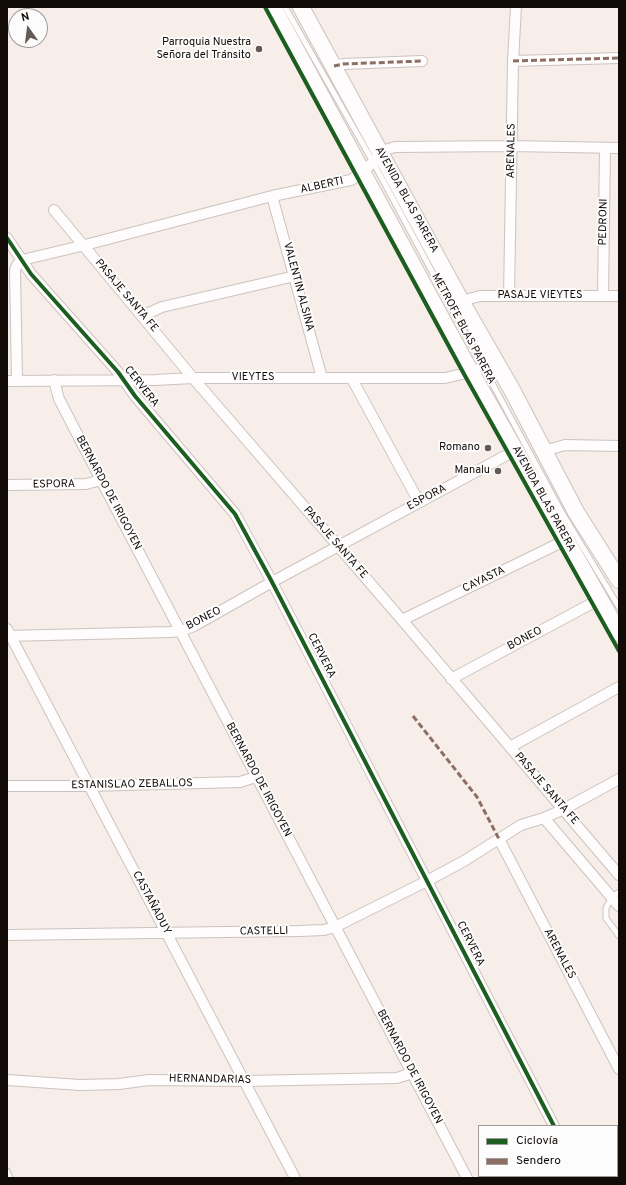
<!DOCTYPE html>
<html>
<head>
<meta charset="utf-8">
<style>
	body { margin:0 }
	#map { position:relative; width:626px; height:1185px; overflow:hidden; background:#f8eee9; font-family:Overpass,sans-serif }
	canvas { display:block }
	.frame { position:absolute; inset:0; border:8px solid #110a07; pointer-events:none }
	.legend { position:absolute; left:478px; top:1125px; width:140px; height:52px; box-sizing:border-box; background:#fcfcfc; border:1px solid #9e9b9a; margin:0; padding:5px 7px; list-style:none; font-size:12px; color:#110a07 }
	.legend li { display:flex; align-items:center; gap:8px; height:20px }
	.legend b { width:20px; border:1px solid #9e9b9a }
	.north { position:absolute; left:8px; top:8px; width:40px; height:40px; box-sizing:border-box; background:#fcfcfc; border:1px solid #9e9b9a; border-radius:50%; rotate:346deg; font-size:11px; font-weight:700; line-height:16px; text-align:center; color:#110a07 }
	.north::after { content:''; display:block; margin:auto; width:14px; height:18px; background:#625a56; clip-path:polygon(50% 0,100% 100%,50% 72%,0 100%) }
</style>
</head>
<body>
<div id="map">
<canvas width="626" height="1185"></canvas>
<div class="frame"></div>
<ul class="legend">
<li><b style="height:5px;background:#1b5e20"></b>Ciclovía</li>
<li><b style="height:5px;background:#8d6e63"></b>Sendero</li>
</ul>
<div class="north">N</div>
</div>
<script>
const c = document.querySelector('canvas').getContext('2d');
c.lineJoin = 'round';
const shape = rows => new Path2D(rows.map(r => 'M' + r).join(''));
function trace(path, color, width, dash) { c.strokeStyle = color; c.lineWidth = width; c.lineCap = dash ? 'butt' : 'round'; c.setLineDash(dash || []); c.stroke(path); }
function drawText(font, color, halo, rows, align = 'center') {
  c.font = font + ' Overpass,sans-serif'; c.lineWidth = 4; c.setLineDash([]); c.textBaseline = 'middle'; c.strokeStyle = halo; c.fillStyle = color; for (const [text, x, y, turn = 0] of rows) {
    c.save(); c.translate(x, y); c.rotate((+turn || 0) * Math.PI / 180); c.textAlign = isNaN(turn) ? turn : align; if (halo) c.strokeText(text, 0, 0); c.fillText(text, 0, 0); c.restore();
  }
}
const lane = shape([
	[285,7,373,162,561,511,619,607],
	[619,892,612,897,606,908,606,918,619,936],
	[7,1171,10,1178]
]);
const street = shape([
	[513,61,619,58],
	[334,66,343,64,422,61],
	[272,196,322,378],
	[54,210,193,378,402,620,619,875],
	[7,238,31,274,118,372,135,396,235,514,272,582,554,1126],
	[509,296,513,61,516,7],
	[603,296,605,148],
	[461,301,480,296,619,296],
	[142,316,162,307,295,276],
	[352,379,419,502],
	[54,380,59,399,101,480,467,1178],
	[7,381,155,380,193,378,445,378,471,372,497,362],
	[17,381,15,270,17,265,22,260,85,245,272,196,351,180,363,172,381,154,388,149,395,147,512,146,619,148],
	[543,451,565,445,619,446],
	[7,485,86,484,101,480],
	[402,620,566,540],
	[7,629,295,1178],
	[7,636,170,632,181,631,194,626,272,582,516,450],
	[451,679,600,599],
	[510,747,619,687],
	[7,786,89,786,240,782,256,777],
	[544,818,619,906],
	[499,839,619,1069],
	[7,935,299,931,324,930,335,927,427,881,464,861,521,825,544,818,564,809,619,779],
	[7,1080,80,1085,119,1084,149,1080,244,1081,397,1078,412,1073],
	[580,1176,581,1178]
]);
const primary = shape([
	[273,7,463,358,619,633],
	[301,7,461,301,512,390,576,512,619,580]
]);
trace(lane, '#cbc3bf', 7);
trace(street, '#cbc3bf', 12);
trace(primary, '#cbc3bf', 18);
trace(lane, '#fefcfc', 5);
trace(street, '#fefcfc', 10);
trace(primary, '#fefcfc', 16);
trace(shape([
	[513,61,619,58],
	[334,66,343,64,422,61],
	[413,716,477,797,499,839]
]), '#8d6e63', 3, [6, 3]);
trace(shape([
	[265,7,464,374,619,651],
	[7,238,31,274,118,372,135,396,235,514,272,582,554,1126]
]), '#1b5e20', 4);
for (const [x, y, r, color] of [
	[259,49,4,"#625a56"],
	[488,448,4,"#625a56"],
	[498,471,4,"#625a56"]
]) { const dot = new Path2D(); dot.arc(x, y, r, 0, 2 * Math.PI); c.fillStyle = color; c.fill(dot); trace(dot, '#fcfcfc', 1.5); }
drawText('11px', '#110a07', '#fcfcfc', [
	["Parroquia Nuestra",251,43],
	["Señora del Tránsito",251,56],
	["Romano",480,448],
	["Manalu",490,471]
], 'right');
drawText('11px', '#110a07', '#fcfcfc', [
	["ARENALES",512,151,-89],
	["ALBERTI",322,186,-12],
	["AVENIDA BLAS PARERA",406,200,61],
	["PEDRONI",604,222,-89],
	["VALENTIN ALSINA",298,287,75],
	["PASAJE SANTA FE",126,296,50],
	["PASAJE VIEYTES",540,296],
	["METROFE BLAS PARERA",463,329,62],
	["VIEYTES",253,378],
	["CERVERA",141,387,52],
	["ESPORA",54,485,-1],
	["BERNARDO DE IRIGOYEN",108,493,62],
	["ESPORA",427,498,-28],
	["AVENIDA BLAS PARERA",543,499,61],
	["PASAJE SANTA FE",335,543,49],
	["CAYASTA",484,580,-26],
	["BONEO",204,619,-27],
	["BONEO",525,639,-28],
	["CERVERA",321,656,63],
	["BERNARDO DE IRIGOYEN",258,780,62],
	["ESTANISLAO ZEBALLOS",132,785,-1],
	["PASAJE SANTA FE",546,789,49],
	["CASTAÑADUY",151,903,62],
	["CASTELLI",264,932,-1],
	["CERVERA",470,944,63],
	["ARENALES",559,954,62],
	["BERNARDO DE IRIGOYEN",409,1067,62],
	["HERNANDARIAS",210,1080,1]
]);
</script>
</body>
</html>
